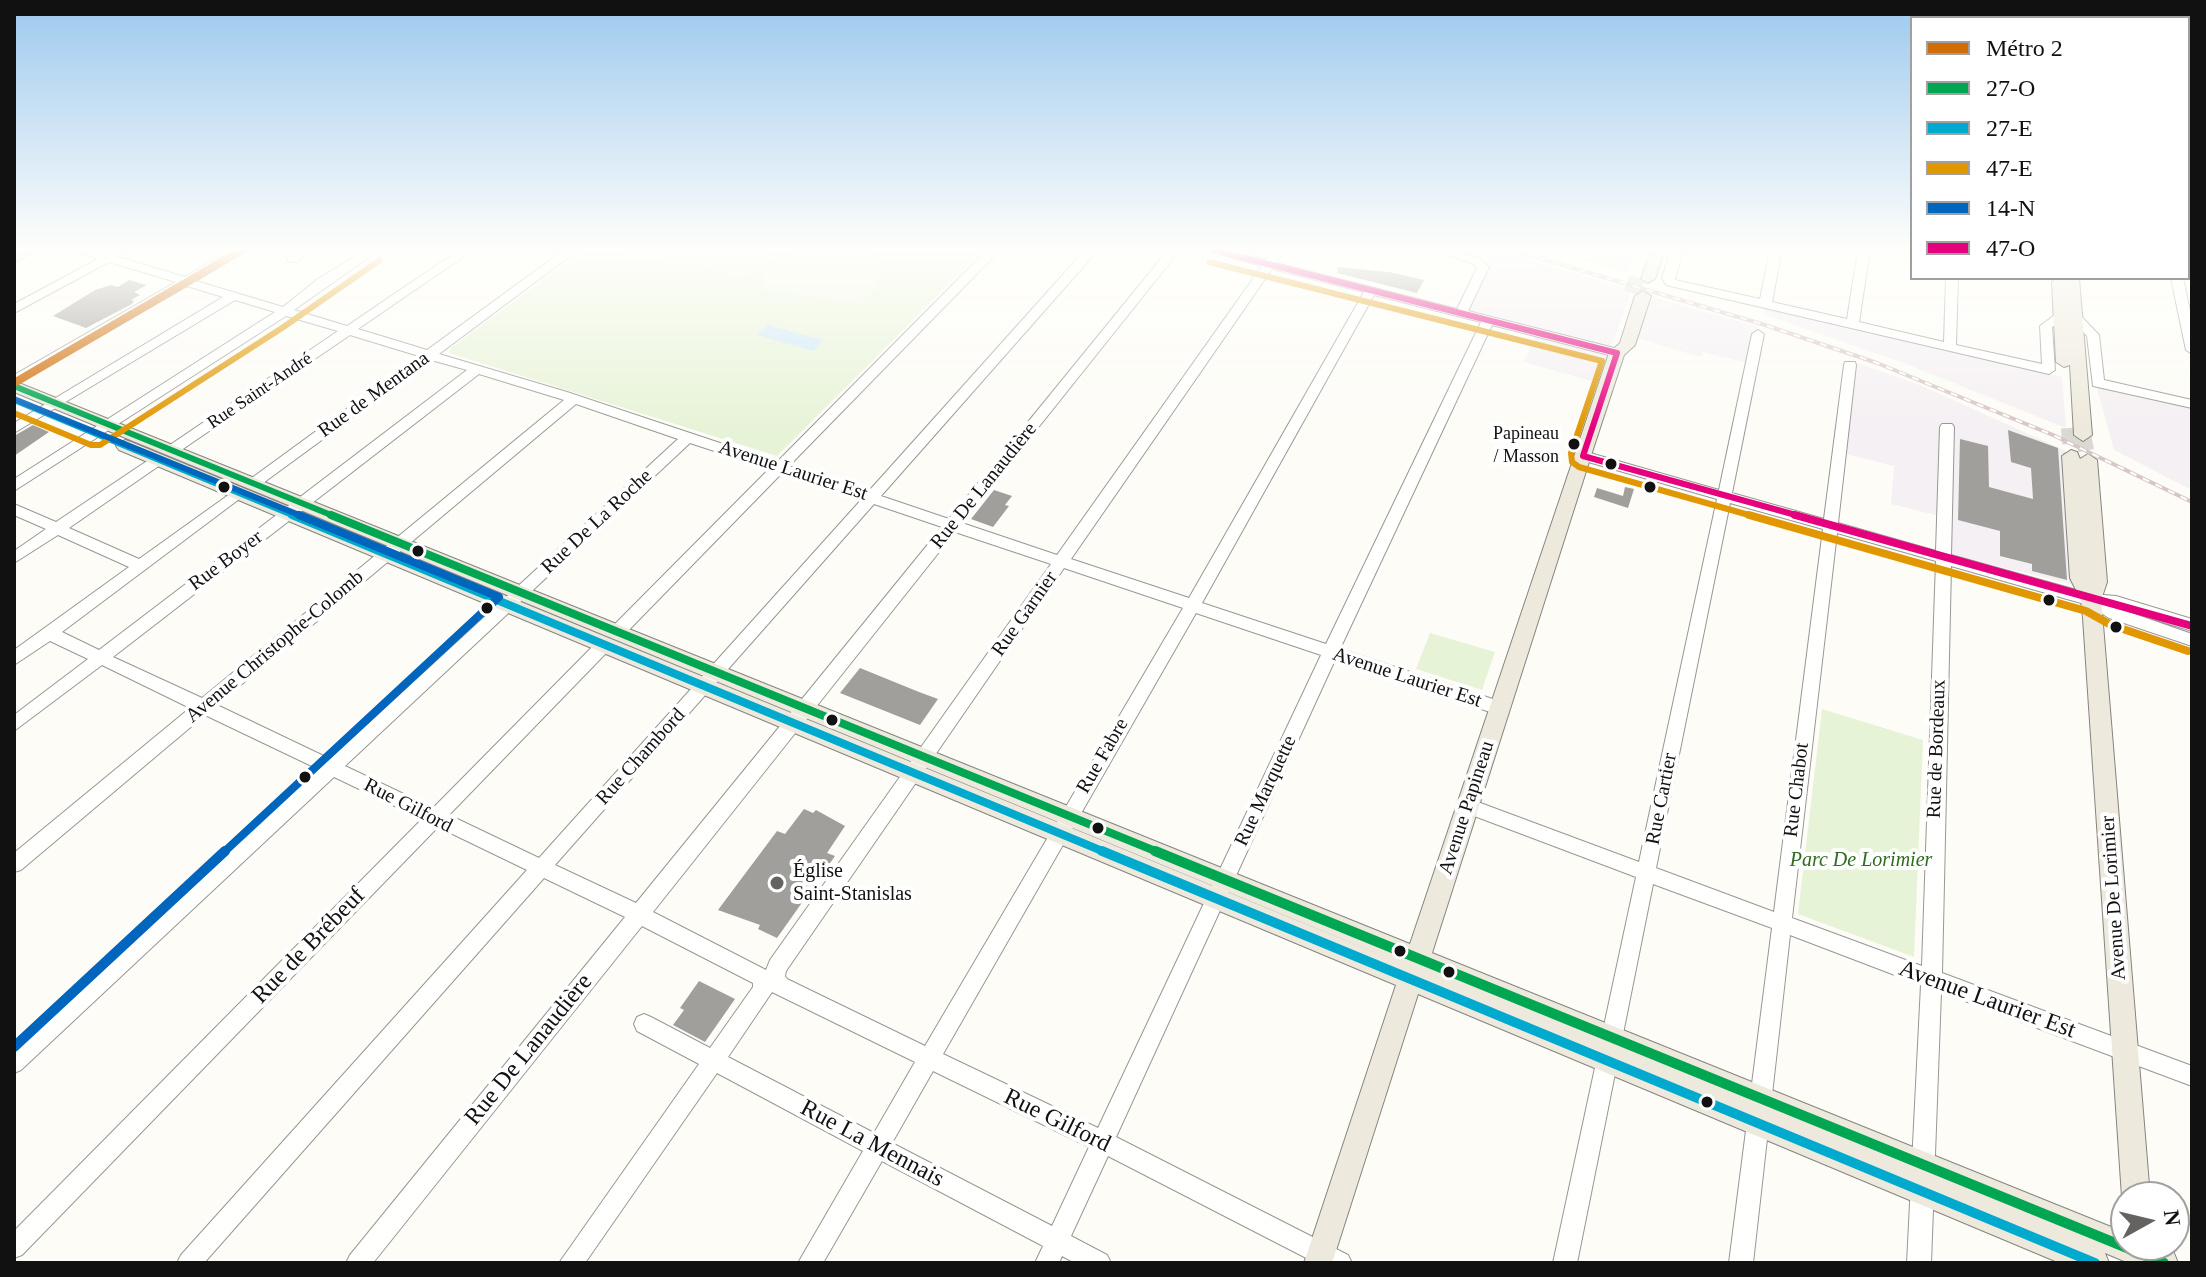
<!DOCTYPE html>
<html>
<head>
<meta charset="utf-8">
<style>
	body { margin:0 }
	#map { position:relative; width:2206px; height:1277px; overflow:hidden; background:#fdfcf7; font-family:"Times New Roman",serif }
	canvas { display:block }
	.frame { position:absolute; inset:0; border:16px solid #111; pointer-events:none }
	.legend { position:absolute; left:1910px; top:16px; width:280px; height:264px; box-sizing:border-box; background:#fff; border:2px solid #a0a0a0; margin:0; padding:10px 14px; list-style:none; font-size:24px; color:#111 }
	.legend li { display:flex; align-items:center; gap:16px; height:40px }
	.legend b { width:40px; border:2px solid #a0a0a0 }
	.north { position:absolute; left:2110px; top:1181px; width:80px; height:80px; box-sizing:border-box; background:#fff; border:2px solid #a0a0a0; border-radius:50%; rotate:82deg; font-size:22px; font-weight:700; line-height:32px; text-align:center; color:#111 }
	.north::after { content:''; display:block; margin:auto; width:28px; height:36px; background:#646362; clip-path:polygon(50% 0,100% 100%,50% 72%,0 100%) }
</style>
</head>
<body>
<div id="map">
<canvas width="2206" height="1277"></canvas>
<div class="frame"></div>
<ul class="legend">
<li><b style="height:10px;background:#d06d07"></b>Métro 2</li>
<li><b style="height:10px;background:#00a651"></b>27-O</li>
<li><b style="height:10px;background:#00a9ce"></b>27-E</li>
<li><b style="height:10px;background:#e09702"></b>47-E</li>
<li><b style="height:10px;background:#0065bd"></b>14-N</li>
<li><b style="height:10px;background:#e5007d"></b>47-O</li>
</ul>
<div class="north">N</div>
</div>
<script>
const c = document.querySelector('canvas').getContext('2d');
c.lineJoin = 'round';
function paint(path, color) { c.fillStyle = color; c.fill(path, 'evenodd'); }
const shape = rows => new Path2D(rows.map(r => 'M' + r).join(''));
function trace(path, color, width, dash) { c.strokeStyle = color; c.lineWidth = width; c.lineCap = dash ? 'butt' : 'round'; c.setLineDash(dash || []); c.stroke(path); }
function drawText(font, color, halo, rows, align = 'center') {
  c.font = font + ' "Times New Roman",serif'; c.lineWidth = 8; c.setLineDash([]); c.textBaseline = 'middle'; c.strokeStyle = halo; c.fillStyle = color; for (const [text, x, y, turn = 0] of rows) {
    c.save(); c.translate(x, y); c.rotate((+turn || 0) * Math.PI / 180); c.textAlign = isNaN(turn) ? turn : align; if (halo) c.strokeText(text, 0, 0); c.fillText(text, 0, 0); c.restore();
  }
}
paint(shape([
	[1496,250,1632,290,1598,383,1524,362,1536,334,1464,315],
	[1547,250,1635,250,1627,273],
	[1653,297,1758,327,1761,332,1752,364,1703,352,1701,357,1637,338],
	[1764,305,2062,377,2066,428,1901,362,1763,314],
	[1851,361,1920,385,2066,451,2074,585,1944,553,1944,517,1891,504,1894,466,1842,453],
	[2096,385,2192,407,2192,490,2114,450]
]), '#f5f0f3');
paint(shape([
	[583,250,983,250,777,456,449,353,451,348],
	[1430,633,1495,652,1482,690,1416,669],
	[1822,709,1923,740,1914,957,1798,914]
]), '#e7f3d7');
paint(shape([
	[623,250,766,250,761,263,748,277,625,254],
	[801,250,869,250,878,268,875,289,863,304,764,290,762,276]
]), '#f0f6e1');
paint(shape([
	[768,325,823,340,813,351,757,335]
]), '#cde8f7');
paint(shape([
	[1338,267,1389,272,1424,280,1417,293,1337,273],
	[129,280,147,285,134,292,140,295,131,300,134,301,132,304,86,328,53,316,95,290,111,285,118,287],
	[33,425,49,432,14,456,14,436],
	[2008,430,2058,448,2067,580,2032,571,2032,564,2000,556,2000,531,1958,520,1960,439,1988,446,1989,487,2033,499,2031,468,2011,462],
	[1625,487,1634,489,1628,508,1594,497,1597,488,1623,496],
	[994,490,1012,496,1005,505,1009,506,993,527,971,519],
	[860,668,919,692,938,699,920,725,840,693],
	[804,809,813,813,816,810,845,826,827,853,835,856,777,938,758,929,760,925,718,910,777,831,785,834],
	[699,981,735,999,705,1042,673,1025,684,1010,680,1008]
]), '#a19f9c');
trace(shape([
	[1632,293,1638,275],
	[2069,428,2071,456],
	[2083,435,2088,460]
]), '#dad9d4', 16, [16, 8]);
const minor = shape([
	[76,250,95,250,107,254,114,250,129,250,118,257,185,277,231,250,246,250,196,281,283,307,318,279,365,250,379,250,294,310,347,326,459,250,473,250,358,329,427,350,564,250,578,250,439,354,567,392,777,462,987,250,1000,250,789,466,868,492,1085,250,1098,250,881,496,949,519,1168,250,1180,250,962,523,1057,555,1262,266,1206,250,1227,250,1266,260,1273,250,1285,250,1276,263,1457,309,1477,268,1472,263,1433,250,1452,250,1480,259,1489,267,1468,311,1622,350,1622,356,1617,357,1492,325,1340,649,1505,703,1507,708,1505,713,1499,715,1335,660,1116,1137,1348,1255,1352,1263,1316,1263,1108,1156,1071,1236,1107,1255,1111,1263,1075,1263,1062,1256,1059,1263,1035,1263,1043,1246,882,1161,823,1263,798,1263,863,1151,717,1073,585,1263,559,1263,699,1064,637,1031,634,1024,637,1017,644,1014,651,1017,710,1048,753,987,753,983,642,926,373,1263,346,1263,350,1255,625,917,544,878,204,1263,177,1263,181,1255,527,870,438,827,22,1255,14,1258,14,1231,422,819,334,777,21,1070,14,1073,14,1049,318,769,205,715,21,870,14,872,14,853,190,708,102,665,14,731,14,715,88,659,50,641,14,665,14,650,129,567,58,535,14,563,14,551,46,529,14,515,14,504,56,522,153,457,163,457,165,460,163,463,69,528,139,559,234,491,244,491,246,494,62,632,99,650,467,370,431,360,259,486,249,486,247,483,249,480,419,356,350,335,177,453,167,453,165,450,167,447,338,331,286,316,14,491,14,479,275,312,235,300,14,433,14,423,223,297,187,286,14,385,14,375,176,282,109,262,14,313,14,304,98,259,76,250],
	[1272,269,1364,292,1189,598,1071,559,1272,269],
	[1374,295,1481,322,1326,644,1202,603,1374,295],
	[479,374,564,400,202,698,113,657,479,374],
	[576,404,678,439,330,759,217,705,576,404],
	[690,443,769,469,611,628,609,632,611,636,623,636,782,473,861,500,539,858,449,815,611,648,613,644,611,640,599,640,433,808,345,766,690,443],
	[874,504,942,527,636,903,555,865,874,504],
	[955,532,1051,564,770,960,766,970,653,912,955,532],
	[1064,568,1183,608,925,1046,787,979,785,976,786,971,1064,568],
	[1196,613,1321,655,1098,1128,943,1054,1196,613],
	[772,992,915,1062,874,1133,728,1057,772,992],
	[933,1071,1089,1147,1052,1226,892,1143,933,1071],
	[299,250,313,250,296,262,288,262,288,258,299,250],
	[1671,250,1683,250,1675,280,1760,299,1770,250,1782,250,1772,302,1847,319,1858,250,1870,250,1859,322,1944,342,1946,278,1958,278,1956,345,2042,364,2040,326,2056,314,2064,314,2064,320,2052,327,2055,370,2049,374,1666,285,1662,278,1671,250],
	[2188,264,2192,265,2192,273,2188,272,2188,264],
	[2171,278,2183,278,2192,320,2192,354,2186,350,2171,278],
	[2075,313,2079,314,2099,335,2104,380,2192,400,2192,408,2093,386,2087,336,2069,317,2075,313],
	[1758,330,1764,334,1732,493,1824,519,1844,365,1845,362,1855,362,1856,365,1838,523,1936,551,1940,427,1942,424,1952,424,1954,427,1951,555,2091,594,2116,596,2192,619,2192,631,2117,608,2192,634,2192,646,2109,618,2088,605,1951,566,1942,973,2192,1066,2192,1086,1941,992,1931,1263,1907,1263,1921,985,1790,935,1753,1263,1729,1263,1772,928,1653,884,1577,1263,1553,1263,1636,877,1461,811,1458,806,1461,801,1467,798,1639,862,1717,499,1578,459,1576,456,1583,451,1719,490,1752,334,1758,330],
	[1730,503,1823,529,1774,912,1656,868,1730,503],
	[1837,533,1936,561,1922,966,1792,918,1837,533]
]);
const major = shape([
	[19,250,37,250,14,263,14,253,19,250],
	[1651,250,1665,250,1655,279,1648,283,1641,279,1651,250],
	[2057,278,2079,278,2092,435,2083,441,2074,435,2070,365,2064,367,2056,362,2052,282,2057,278],
	[1643,291,1651,296,1635,345,1624,355,1596,440,1432,953,2126,1233,2126,1245,2155,1245,2174,1253,2178,1263,2129,1263,2105,1253,2109,1263,2060,1263,1418,994,1332,1263,1304,1263,1396,985,119,450,116,446,125,440,131,442,1403,964,14,392,14,381,1410,944,1609,353,1620,343,1635,296,1643,291],
	[2071,450,2077,452,2080,459,2088,454,2097,460,2107,582,2101,600,2150,1197,2126,1197,2126,1207,2122,1197,2083,618,2081,600,2070,578,2062,456,2071,450]
]);
trace(minor, '#979795', 2);
trace(major, '#858482', 2);
paint(minor, '#fffffe');
paint(major, '#ede9dc');
const rail = shape([
	[1512,250,1765,325,1877,363,2053,435,2192,502]
]);
trace(rail, '#d9c6c7', 4);
trace(rail, '#fff', 2, [7]);
trace(shape([
	[14,386,336,517]
]), '#00a651', 6);
trace(shape([
	[331,515,1160,853]
]), '#00a651', 8);
trace(shape([
	[1155,851,2164,1263]
]), '#00a651', 10);
trace(shape([
	[14,400,297,517]
]), '#00a9ce', 6);
trace(shape([
	[292,515,1107,853]
]), '#00a9ce', 8);
trace(shape([
	[1102,851,2095,1263]
]), '#00a9ce', 10);
trace(shape([
	[1209,262,1602,361,1571,453,1572,462,1579,467,1756,517],
	[14,413,91,445,100,445,282,328,380,260]
]), '#e09702', 6);
trace(shape([
	[1749,515,2086,611,2111,625,2188,651]
]), '#e09702', 8);
trace(shape([
	[14,399,304,517]
]), '#0065bd', 6);
trace(shape([
	[223,853,499,597,299,515]
]), '#0065bd', 8);
trace(shape([
	[14,1047,225,851]
]), '#0065bd', 10);
trace(shape([
	[1213,250,1617,353,1583,456,1803,517]
]), '#e5007d', 6);
trace(shape([
	[1795,515,2192,626]
]), '#e5007d', 8);
trace(shape([
	[14,383,242,250]
]), '#d06d07', 8);
const sky = c.createLinearGradient(0, 0, 0, 429);
sky.addColorStop(0, '#9dc9ee');
sky.addColorStop(0.58, '#fefefb');
sky.addColorStop(1, '#fefefb00');
c.fillStyle = sky;
c.fillRect(0, 0, 2206, 429);
for (const [x, y, r, color] of [
	[1574,444,7,"#111"],
	[1611,464,7,"#111"],
	[224,487,7,"#111"],
	[1650,487,7,"#111"],
	[418,551,7,"#111"],
	[2049,600,7,"#111"],
	[487,608,7,"#111"],
	[2116,627,7,"#111"],
	[832,720,7,"#111"],
	[305,777,7,"#111"],
	[1098,828,7,"#111"],
	[777,883,8,"#646362"],
	[1400,951,7,"#111"],
	[1449,972,7,"#111"],
	[1707,1102,7,"#111"]
]) { const dot = new Path2D(); dot.arc(x, y, r, 0, 2 * Math.PI); c.fillStyle = color; c.fill(dot); trace(dot, '#fff', 3); }
drawText('18px', '#111', '#fff', [
	["Rue Saint-André",260,391,-34]
]);
drawText('18px', '#111', '#fff', [
	["Papineau",1559,434],
	["/ Masson",1559,457]
], 'right');
drawText('20px', '#111', '#fff', [
	["Rue de Mentana",374,395,-36],
	["Avenue Laurier Est",793,471,18],
	["Rue De Lanaudière",984,486,-51],
	["Rue De La Roche",597,522,-43],
	["Rue Boyer",226,561,-37],
	["Rue Garnier",1025,614,-55],
	["Avenue Christophe-Colomb",275,647,-40],
	["Avenue Laurier Est",1407,678,18],
	["Rue de Bordeaux",1937,749,-88],
	["Rue Fabre",1103,756,-60],
	["Rue Chambord",641,757,-48],
	["Rue Chabot",1797,790,-83],
	["Rue Marquette",1266,791,-65],
	["Rue Cartier",1662,799,-79],
	["Rue Gilford",408,806,27],
	["Avenue Papineau",1467,808,-72],
	["Avenue De Lorimier",2114,898,-94]
]);
drawText('italic 20px', '#2f6b1f', '#fff', [
	["Parc De Lorimier",1861,861]
]);
drawText('20px', '#111', '#fff', [
	["Église",793,872],
	["Saint-Stanislas",793,895]
], 'left');
drawText('24px', '#111', '#fff', [
	["Rue de Brébeuf",309,946,-46],
	["Avenue Laurier Est",1987,1000,20],
	["Rue De Lanaudière",529,1050,-51],
	["Rue Gilford",1057,1121,26],
	["Rue La Mennais",872,1144,28]
]);
</script>
</body>
</html>
